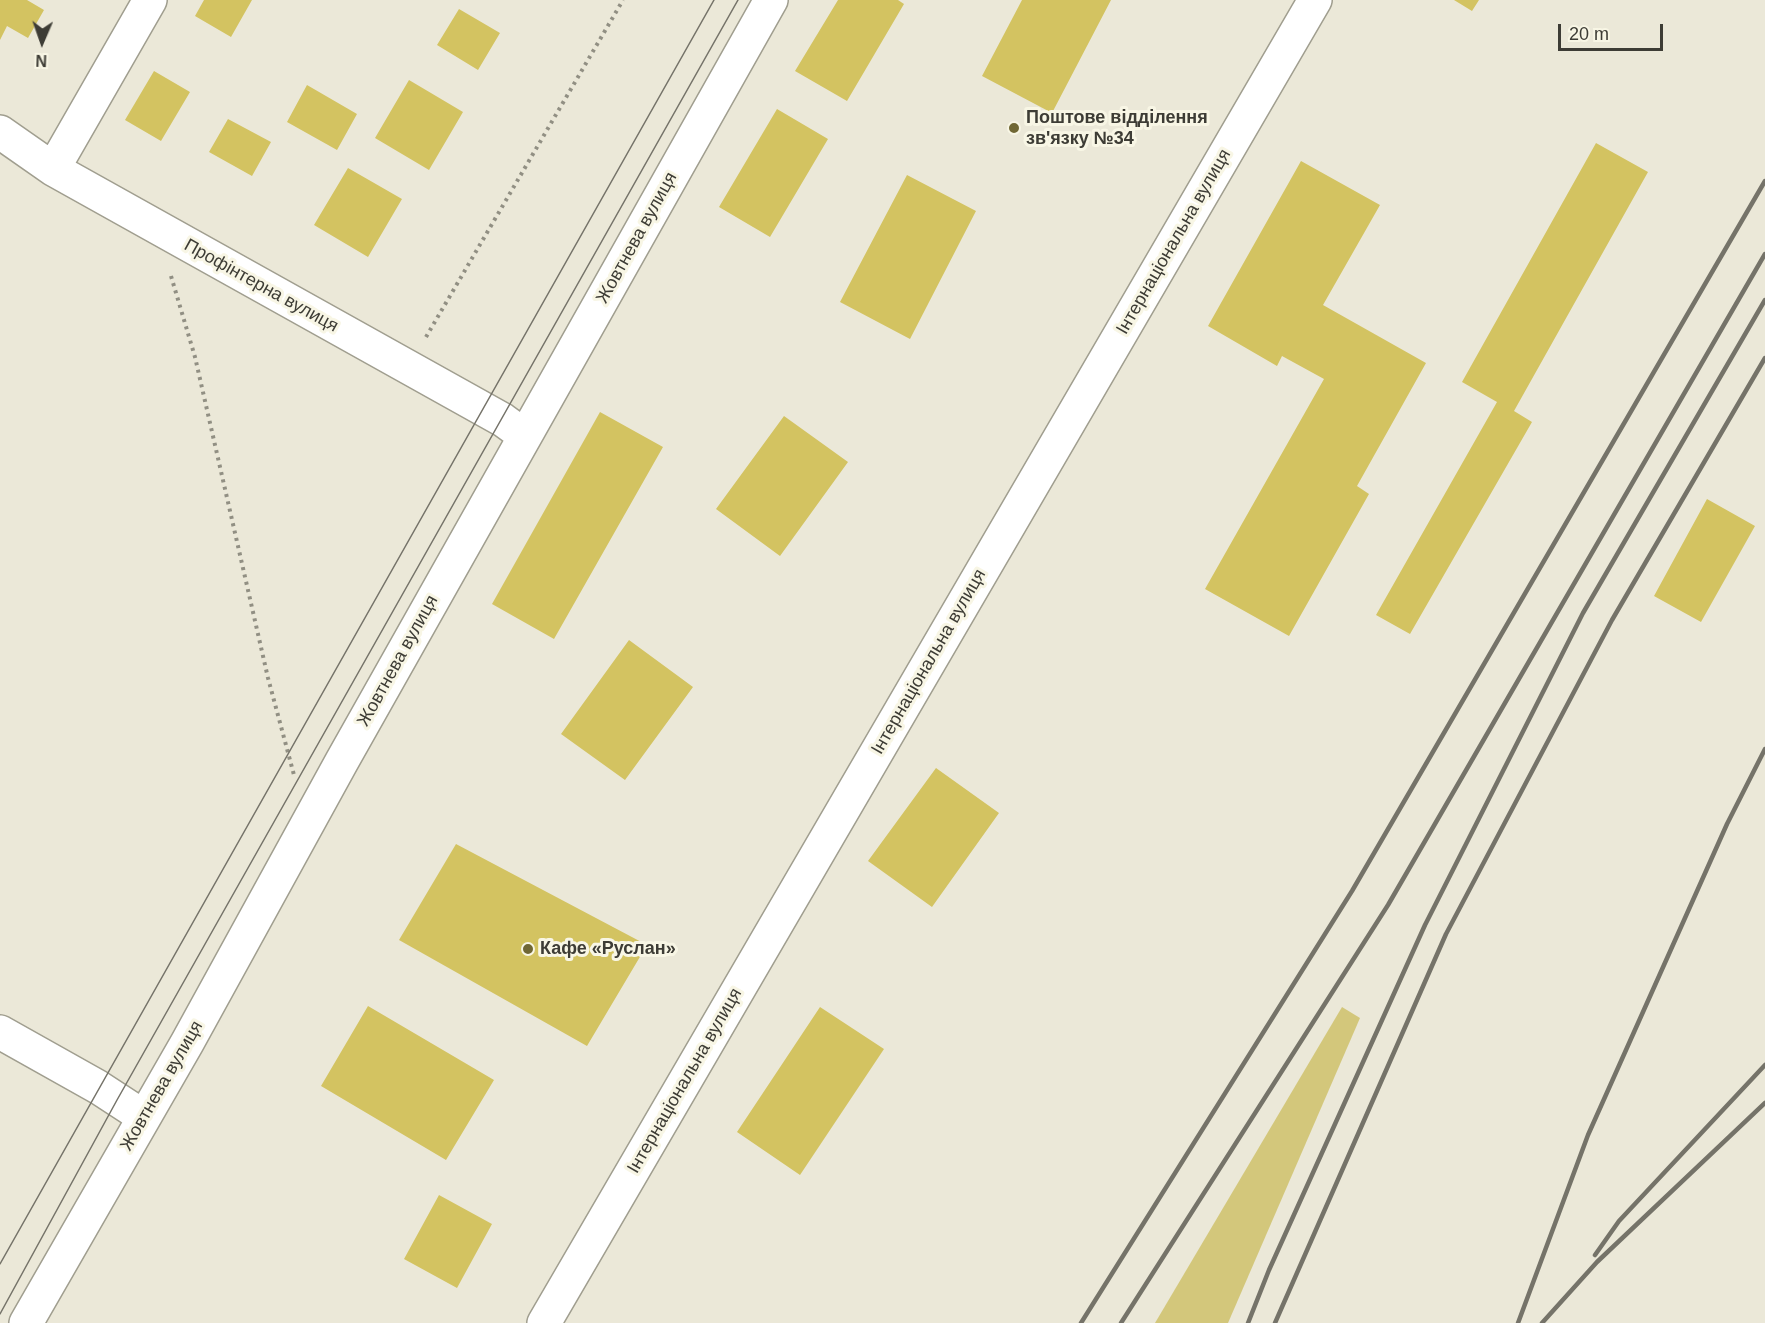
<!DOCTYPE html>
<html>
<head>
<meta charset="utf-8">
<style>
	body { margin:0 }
	#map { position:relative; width:1765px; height:1323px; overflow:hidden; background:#ebe8d8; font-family:Arial,sans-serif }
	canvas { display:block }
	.north { position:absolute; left:12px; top:12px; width:60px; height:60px; -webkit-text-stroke:4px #f8f6e5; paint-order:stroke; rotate:182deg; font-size:16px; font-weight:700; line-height:24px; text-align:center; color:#3d3c35 }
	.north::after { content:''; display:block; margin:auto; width:21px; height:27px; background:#3d3c35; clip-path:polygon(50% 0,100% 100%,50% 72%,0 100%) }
	.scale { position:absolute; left:1558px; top:24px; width:105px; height:27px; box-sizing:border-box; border:3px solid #3d3c35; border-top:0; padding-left:8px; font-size:18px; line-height:21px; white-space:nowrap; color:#3d3c35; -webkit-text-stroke:4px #f8f6e5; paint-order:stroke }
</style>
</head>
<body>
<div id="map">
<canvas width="1765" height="1323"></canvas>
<div class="north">N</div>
<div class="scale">20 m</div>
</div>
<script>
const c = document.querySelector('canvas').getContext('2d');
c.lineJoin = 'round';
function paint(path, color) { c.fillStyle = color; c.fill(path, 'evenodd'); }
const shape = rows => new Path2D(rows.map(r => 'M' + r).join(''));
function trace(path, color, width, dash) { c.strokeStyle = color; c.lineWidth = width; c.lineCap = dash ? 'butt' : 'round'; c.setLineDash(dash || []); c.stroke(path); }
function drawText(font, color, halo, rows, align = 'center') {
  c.font = font + ' Arial,sans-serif'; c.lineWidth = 6; c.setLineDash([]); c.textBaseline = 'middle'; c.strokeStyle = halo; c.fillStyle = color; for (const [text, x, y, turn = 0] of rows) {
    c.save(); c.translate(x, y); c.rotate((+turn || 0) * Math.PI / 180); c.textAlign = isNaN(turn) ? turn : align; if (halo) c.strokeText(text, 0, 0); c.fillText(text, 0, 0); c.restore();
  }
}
paint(shape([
	[1342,1007,1360,1018,1228,1323,1155,1323]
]), '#d3c77b');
paint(shape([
	[0,0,27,0,44,10,28,38,7,26,0,40],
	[204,0,252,0,231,37,195,16],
	[838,0,898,0,904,4,847,101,795,71],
	[1022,0,1111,0,1052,113,982,76],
	[1454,0,1479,0,1472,11],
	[459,9,500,33,478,70,437,45],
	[154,71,190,92,161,141,125,120],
	[409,80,463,112,429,170,375,138],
	[307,85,357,114,337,150,287,122],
	[777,109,828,139,770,237,719,207],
	[228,119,271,142,252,176,209,152],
	[1596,143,1648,172,1514,411,1532,422,1410,634,1376,615,1497,402,1462,382],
	[1301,161,1380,205,1323,305,1426,363,1357,486,1369,494,1289,636,1205,589,1324,379,1282,356,1277,366,1208,326],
	[348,168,402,199,368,257,314,225],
	[907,175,976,211,910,339,840,302],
	[600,412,663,447,554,639,492,604],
	[784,416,848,462,780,556,716,509],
	[1707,499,1755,526,1701,622,1654,596],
	[629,640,693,687,625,780,561,734],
	[936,768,999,813,932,907,868,861],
	[456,844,647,945,587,1046,399,940],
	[368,1006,494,1080,446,1160,321,1086],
	[820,1007,884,1049,800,1175,737,1132],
	[439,1195,492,1224,457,1288,404,1259]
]), '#d3c361');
const minor = shape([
	[0,132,53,169,503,420,525,436],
	[53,169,150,0],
	[0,1032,98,1087,144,1117],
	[26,1323,187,1043,342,761,771,0]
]);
const major = shape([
	[544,1323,1315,0]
]);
trace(minor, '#a09e8f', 36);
trace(major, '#a09e8f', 36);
trace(shape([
	[171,276,195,357,268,678,294,775],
	[426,337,623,0]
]), '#918f83', 4, [3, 4.5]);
trace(minor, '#fff', 33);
trace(major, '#fff', 33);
trace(shape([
	[0,1264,714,0],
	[0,1314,117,1100,738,0]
]), '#757369', 1.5);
trace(shape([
	[1595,1255,1619,1221,1765,1065],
	[1081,1323,1352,891,1765,181],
	[1121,1323,1388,905,1765,254],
	[1248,1323,1269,1270,1425,925,1583,613,1765,300],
	[1275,1323,1446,934,1612,620,1765,358],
	[1518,1323,1588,1135,1727,824,1765,749],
	[1542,1323,1597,1262,1765,1103]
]), '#757369', 4.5);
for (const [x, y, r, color] of [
	[1014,128,6,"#706734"],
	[528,949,6,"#706734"]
]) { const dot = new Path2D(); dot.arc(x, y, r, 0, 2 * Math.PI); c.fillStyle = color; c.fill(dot); trace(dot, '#f8f6e5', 2); }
drawText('bold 18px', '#3d3c35', '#f8f6e5', [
	["Поштове відділення",1026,118],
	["зв'язку №34",1026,139],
	["Кафе «Руслан»",540,949]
], 'left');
drawText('18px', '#3d3c35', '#f8f6e5', [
	["Жовтнева вулиця",637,238,-61],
	["Інтернаціональна вулиця",1174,242,-60],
	["Профінтерна вулиця",261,286,29],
	["Жовтнева вулиця",398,661,-61],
	["Інтернаціональна вулиця",929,662,-60],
	["Інтернаціональна вулиця",685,1081,-60],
	["Жовтнева вулиця",162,1086,-60]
]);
</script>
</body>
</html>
